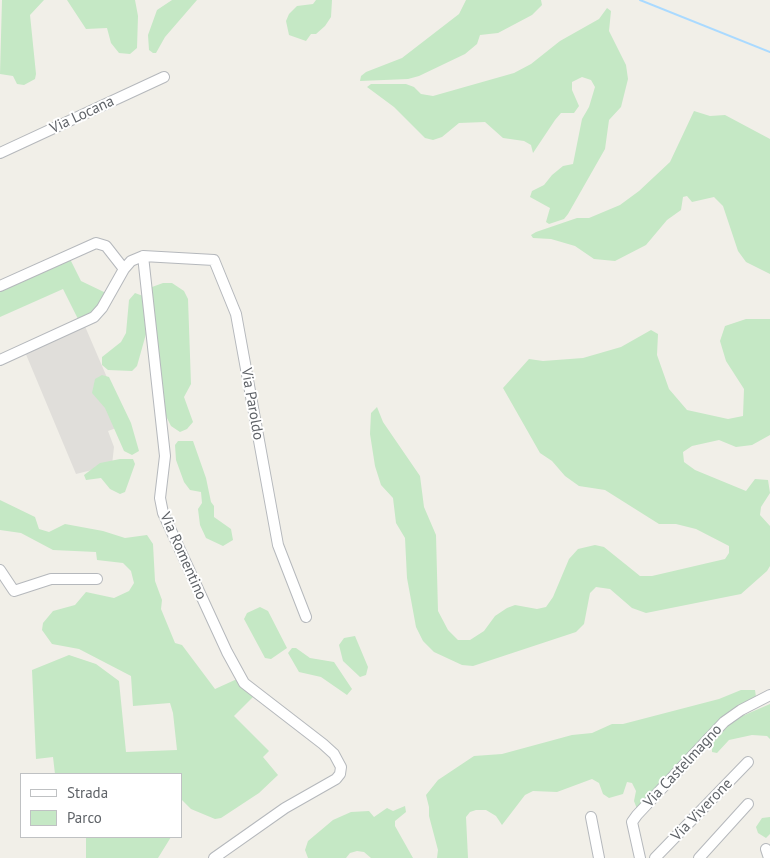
<!DOCTYPE html>
<html>
<head>
<meta charset="utf-8">
<style>
	body { margin:0 }
	#map { position:relative; width:770px; height:858px; overflow:hidden; background:#f1efe8; font-family:"PT Sans",sans-serif }
	canvas { display:block }
	.legend { position:absolute; left:20px; top:773px; width:162px; height:65px; box-sizing:border-box; background:#fff; border:1px solid #bfc1c3; margin:0; padding:6px 9px; list-style:none; font-size:15px; color:#5f6368 }
	.legend li { display:flex; align-items:center; gap:10px; height:25px }
	.legend b { width:25px; border:1px solid #bfc1c3 }
</style>
</head>
<body>
<div id="map">
<canvas width="770" height="858"></canvas>
<ul class="legend">
<li><b style="height:6px;background:#fff"></b>Strada</li>
<li><b style="height:14px;background:#c5e8c5"></b>Parco</li>
</ul>
</div>
<script>
const c = document.querySelector('canvas').getContext('2d');
c.lineJoin = 'round';
function paint(path, color) { c.fillStyle = color; c.fill(path, 'evenodd'); }
const shape = rows => new Path2D(rows.map(r => 'M' + r).join(''));
function trace(path, color, width, dash) { c.strokeStyle = color; c.lineWidth = width; c.lineCap = dash ? 'butt' : 'round'; c.setLineDash(dash || []); c.stroke(path); }
function drawText(font, color, halo, rows, align = 'center') {
  c.font = font + ' "PT Sans",sans-serif'; c.lineWidth = 4; c.setLineDash([]); c.textBaseline = 'middle'; c.strokeStyle = halo; c.fillStyle = color; for (const [text, x, y, turn = 0] of rows) {
    c.save(); c.translate(x, y); c.rotate((+turn || 0) * Math.PI / 180); c.textAlign = isNaN(turn) ? turn : align; if (halo) c.strokeText(text, 0, 0); c.fillText(text, 0, 0); c.restore();
  }
}
paint(shape([
	[84,324,127,424,108,431,114,447,112,465,76,474,25,352]
]), '#e0deda');
paint(shape([
	[2,0,44,0,30,15,36,74,35,79,24,85,17,84,13,76,0,74],
	[67,0,135,0,138,16,137,48,130,54,119,53,111,43,107,28,86,29],
	[172,0,197,0,165,37,156,53,153,53,149,50,148,35,157,10],
	[316,0,332,0,331,17,325,26,316,34,311,34,306,41,289,35,286,21,289,14,297,6,313,4],
	[466,0,541,0,542,5,532,15,498,33,480,35,477,44,465,54,419,76,408,79,360,81,361,76,366,72,402,58,459,14],
	[607,8,611,11,609,31,626,65,628,79,621,107,609,120,605,149,568,214,564,219,549,224,546,222,550,208,530,197,532,191,544,185,552,175,563,166,573,164,582,119,589,107,595,87,591,80,582,77,572,82,572,90,579,106,574,113,561,113,555,120,533,153,531,145,524,141,503,138,485,122,459,123,442,137,433,140,425,138,394,107,367,87,371,84,406,84,414,87,421,94,433,96,514,73,531,64,560,41,599,19],
	[694,111,710,116,725,115,770,139,770,274,746,262,738,251,723,206,714,197,692,202,687,196,683,197,681,210,667,220,646,245,615,261,594,259,575,246,551,239,533,238,531,235,536,232,577,218,589,218,620,205,639,191,670,162],
	[70,259,81,281,106,293,94,311,79,321,63,289,0,317,0,291],
	[163,283,172,283,184,291,188,299,191,384,184,397,193,422,187,429,180,432,171,426,166,416,151,291,152,287],
	[135,293,143,296,146,334,137,366,132,371,108,370,102,365,102,357,121,342,126,333,129,300],
	[746,319,770,319,770,435,752,445,736,447,719,440,692,446,683,452,684,462,695,470,746,491,755,479,768,480,770,493,761,507,760,515,770,526,770,566,767,571,741,594,646,613,632,608,610,589,596,587,590,593,584,624,576,632,473,666,462,665,434,652,423,641,416,627,407,578,405,538,396,523,393,498,381,485,375,466,370,434,371,413,377,407,383,422,420,476,424,507,436,535,438,611,448,630,458,640,470,640,484,631,495,616,507,608,515,605,537,609,546,607,553,597,569,559,578,549,595,545,604,547,640,576,652,576,725,559,729,553,729,546,696,529,676,524,659,524,605,490,579,486,565,476,552,461,540,453,503,388,529,359,543,361,583,358,621,347,651,330,658,334,657,355,669,389,687,410,728,419,743,416,744,389,726,361,720,341,725,326],
	[102,375,109,377,131,423,139,451,132,455,124,451,105,408,92,393,95,379],
	[178,441,193,441,206,478,211,502,214,506,214,517,231,529,233,540,223,546,206,538,200,525,198,509,202,503,201,492,190,490,184,482,176,460,175,445],
	[120,459,133,459,135,464,125,492,120,494,110,489,101,478,86,480,84,475,100,463],
	[0,500,35,517,39,529,49,532,65,524,103,531,125,538,147,535,153,544,155,581,162,600,161,609,175,643,182,645,215,689,237,679,254,696,234,716,269,751,263,757,278,775,259,793,221,818,215,819,191,809,181,799,181,774,55,774,53,757,36,759,32,670,69,655,96,664,119,681,126,752,177,750,173,713,170,703,133,706,131,676,79,649,52,644,42,630,43,623,53,611,75,605,86,592,114,598,129,591,134,583,131,571,123,563,97,560,96,552,53,550,21,533,0,530],
	[260,607,268,611,287,648,271,659,265,658,244,619,247,613],
	[355,636,368,667,366,675,360,677,343,661,339,645,344,638],
	[292,648,296,648,310,658,334,662,352,689,347,695,321,677,299,672,288,653],
	[741,690,755,690,756,697,637,809,634,801,636,791,632,783,627,782,623,794,609,798,603,794,599,783,592,779,557,792,533,791,525,795,502,825,496,816,486,810,476,810,470,812,466,817,468,858,437,858,438,850,429,816,429,807,426,795,438,780,474,756,502,754,572,735,592,733,612,724,623,724,719,699],
	[770,704,770,739,767,736,752,735,729,740,717,753,712,752,712,743,733,720],
	[405,806,406,812,395,821,395,826,413,858,371,858,364,852,357,851,350,853,346,858,308,858,305,850,308,841,333,820,351,812,369,811,374,817,387,808,393,811],
	[770,817,770,834,766,838,758,833,756,827,762,818],
	[86,837,171,837,158,858,86,858]
]), '#c5e8c5');
trace(shape([
	[640,0,770,52]
]), '#aadaff', 2);
const minor = shape([
	[0,153,164,77],
	[143,256,214,260,236,314,278,545,306,617],
	[0,286,96,243,106,246,124,269],
	[0,360,94,317,102,308,124,269,131,261,143,256,165,456,160,498,163,513,227,652,244,683,323,744,334,754,341,767,340,774,336,779,285,808,214,858],
	[0,570,14,591,51,579,97,579],
	[591,817,599,858],
	[766,849,769,858],
	[640,858,632,822,637,815,724,722,741,710,770,695],
	[655,858,748,762],
	[699,858,748,804]
]);
trace(minor, '#b5b8bc', 12);
trace(minor, '#fff', 10);
drawText('15px', '#5f6368', '#fff', [
	["Via Locana",82,115,-25],
	["Via Paroldo",252,404,80],
	["Via Romentino",183,556,66],
	["Via Castelmagno",683,766,-47],
	["Via Viverone",702,810,-46]
]);
</script>
</body>
</html>
